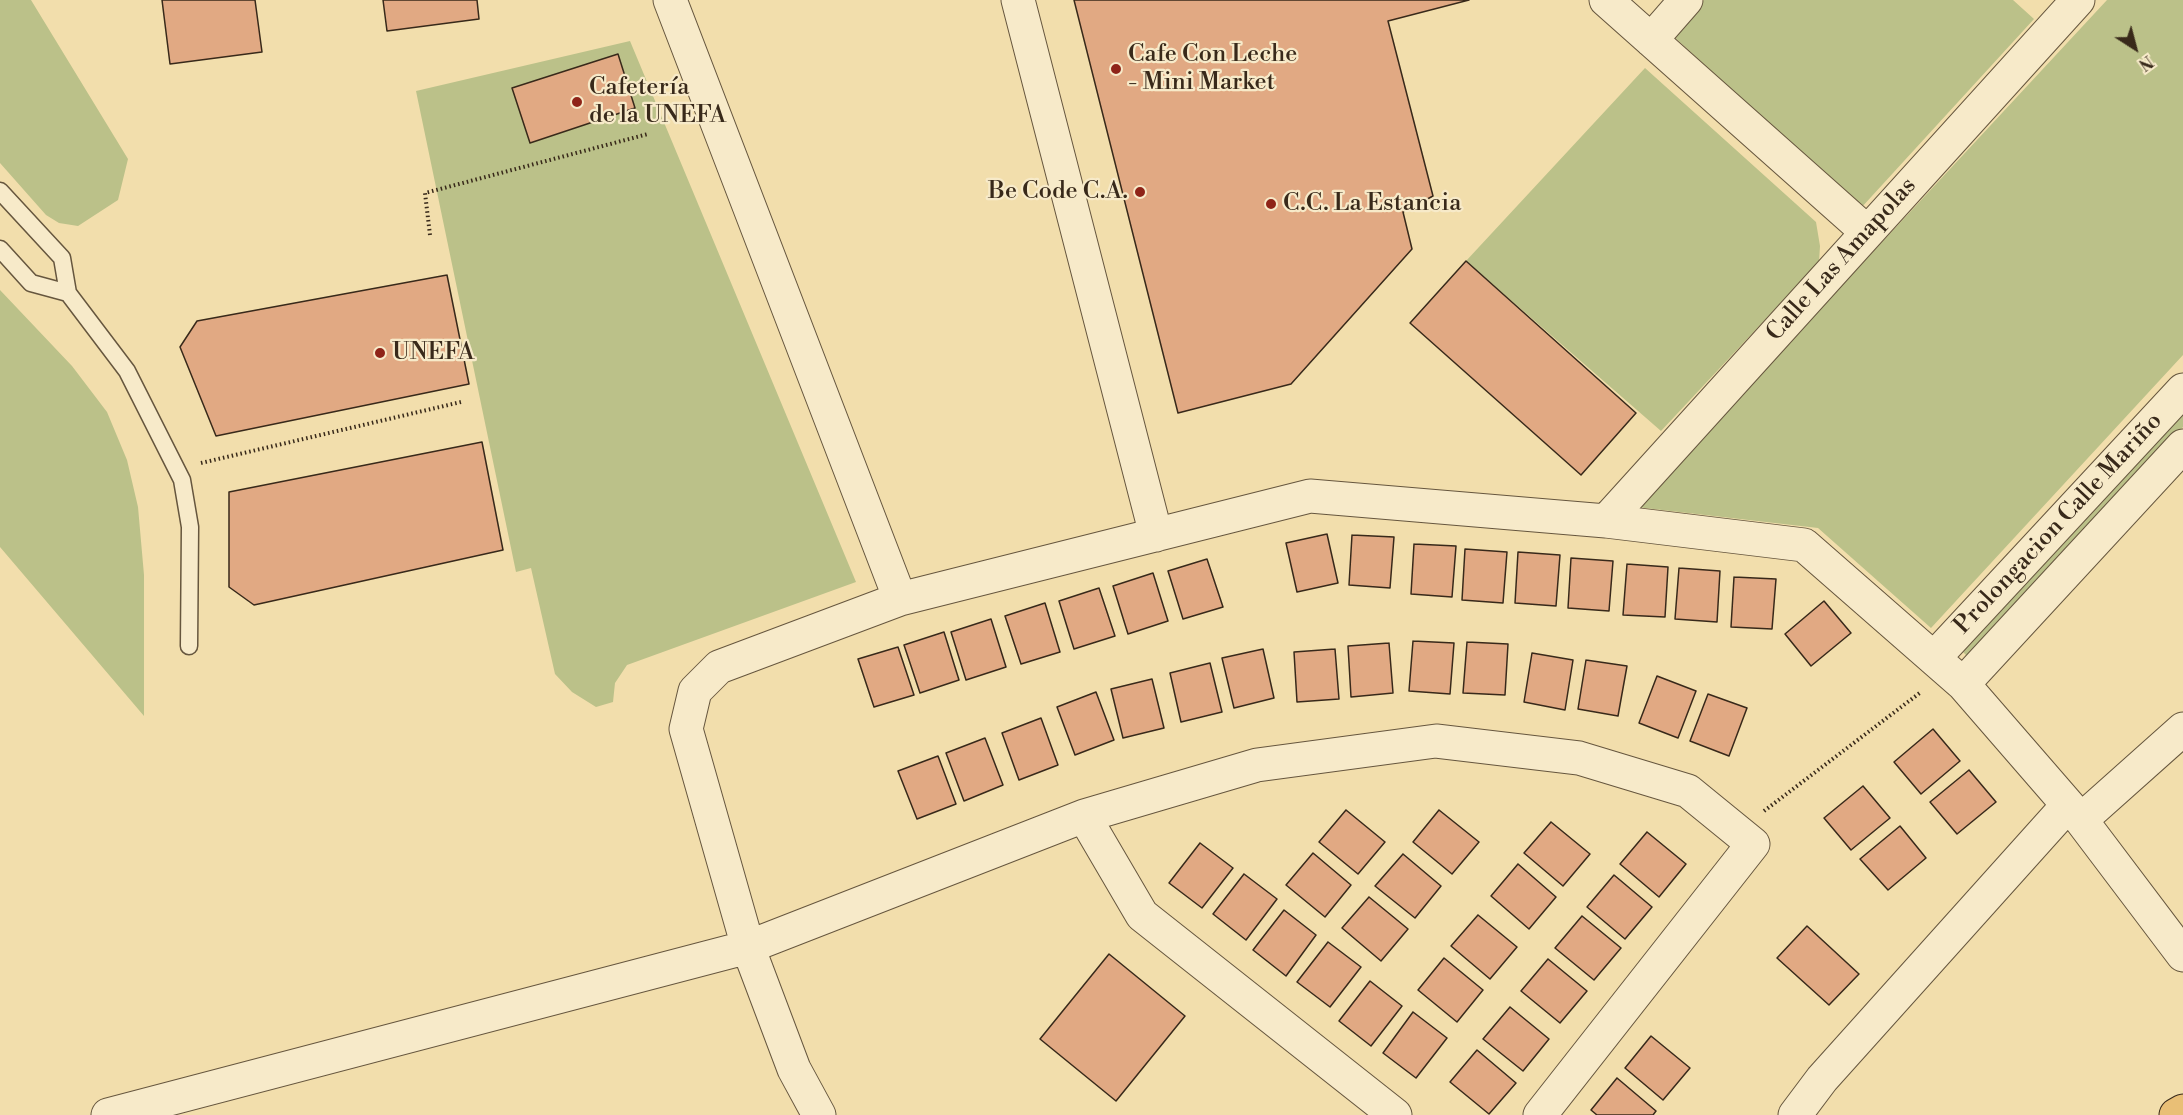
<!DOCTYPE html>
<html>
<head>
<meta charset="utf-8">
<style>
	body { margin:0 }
	#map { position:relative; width:2183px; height:1115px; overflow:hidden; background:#f2deac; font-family:"Libre Bodoni",serif }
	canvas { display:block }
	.north { position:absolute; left:2105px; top:18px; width:60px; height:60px; -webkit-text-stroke:4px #f7eac9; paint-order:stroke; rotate:144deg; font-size:16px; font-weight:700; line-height:24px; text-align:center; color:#38291a }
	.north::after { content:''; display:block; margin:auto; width:21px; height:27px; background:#38291a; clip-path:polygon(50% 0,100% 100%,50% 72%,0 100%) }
</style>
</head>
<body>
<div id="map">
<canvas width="2183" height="1115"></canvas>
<div class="north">N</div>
</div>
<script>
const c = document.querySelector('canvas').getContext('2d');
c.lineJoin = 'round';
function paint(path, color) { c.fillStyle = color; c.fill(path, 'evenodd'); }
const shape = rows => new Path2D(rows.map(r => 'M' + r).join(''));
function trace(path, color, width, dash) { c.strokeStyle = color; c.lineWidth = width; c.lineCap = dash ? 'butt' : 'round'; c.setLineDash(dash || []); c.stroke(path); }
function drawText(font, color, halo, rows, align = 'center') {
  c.font = font + ' "Libre Bodoni",serif'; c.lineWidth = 4.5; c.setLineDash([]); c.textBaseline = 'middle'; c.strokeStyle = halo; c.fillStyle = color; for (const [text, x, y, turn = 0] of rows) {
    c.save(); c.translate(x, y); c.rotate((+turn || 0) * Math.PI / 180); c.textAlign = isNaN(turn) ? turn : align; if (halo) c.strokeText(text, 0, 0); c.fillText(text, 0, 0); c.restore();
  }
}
paint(shape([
	[0,0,31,0,128,159,118,200,78,226,59,223,46,215,0,163],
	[1704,0,2013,0,2034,19,1861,208,1672,35],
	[2107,0,2183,0,2183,355,1931,628,1818,528,1636,507],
	[630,41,856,582,627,665,615,683,613,702,596,707,572,692,555,674,531,568,516,572,416,91],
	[1645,68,1816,222,1820,246,1819,262,1661,431,1466,261],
	[0,290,72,366,107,412,127,460,138,507,144,575,144,716,0,547],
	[2183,415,2183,427,1969,658,1963,652]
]), '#bbc189');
const building = shape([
	[162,0,255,0,262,52,170,64,162,0],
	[383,0,477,0,479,19,387,31,383,0],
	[1074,0,1469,0,1388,21,1433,196,1403,212,1412,249,1291,384,1178,413,1074,0],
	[618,54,635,108,530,143,512,88,618,54],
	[1466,261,1636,413,1581,475,1410,323,1466,261],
	[447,275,469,384,216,436,180,347,197,321,447,275],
	[482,442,503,550,254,605,229,587,229,492,482,442],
	[1327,534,1338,583,1297,592,1286,543,1327,534],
	[1352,535,1394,537,1390,588,1349,585,1352,535],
	[1414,544,1456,546,1452,597,1411,594,1414,544],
	[1465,549,1507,552,1503,603,1462,600,1465,549],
	[1518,552,1560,555,1556,606,1515,603,1518,552],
	[1571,558,1613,561,1609,611,1568,608,1571,558],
	[1207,559,1223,607,1183,619,1168,571,1207,559],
	[1627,564,1668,567,1665,617,1623,615,1627,564],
	[1679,568,1720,571,1717,622,1675,619,1679,568],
	[1153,573,1168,621,1128,634,1113,586,1153,573],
	[1734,577,1776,579,1772,629,1731,627,1734,577],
	[1099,588,1115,636,1074,649,1059,601,1099,588],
	[1824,601,1851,633,1811,666,1785,634,1824,601],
	[1045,603,1060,652,1021,664,1005,616,1045,603],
	[991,619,1006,667,966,680,951,632,991,619],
	[944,632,959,680,920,693,904,645,944,632],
	[1413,641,1454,643,1450,694,1409,691,1413,641],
	[1467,642,1508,644,1505,695,1463,693,1467,642],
	[1389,643,1393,693,1351,697,1348,646,1389,643],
	[898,647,914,695,874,707,858,659,898,647],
	[1263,649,1274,698,1234,708,1222,658,1263,649],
	[1335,649,1339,699,1297,702,1294,652,1335,649],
	[1532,653,1573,660,1565,710,1524,702,1532,653],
	[1586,660,1627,666,1618,716,1578,709,1586,660],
	[1210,663,1222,712,1181,722,1170,673,1210,663],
	[1657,676,1696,691,1678,738,1639,723,1657,676],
	[1152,679,1164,728,1123,738,1111,689,1152,679],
	[1096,692,1114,740,1075,755,1057,707,1096,692],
	[1708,694,1747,708,1729,756,1690,741,1708,694],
	[1041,718,1058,765,1019,780,1002,733,1041,718],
	[1933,729,1960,761,1921,794,1894,762,1933,729],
	[985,738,1003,785,964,801,946,753,985,738],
	[938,756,956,804,917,819,898,771,938,756],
	[1969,770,1996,802,1957,834,1930,802,1969,770],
	[1863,786,1890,818,1851,850,1824,818,1863,786],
	[1346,810,1385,842,1358,874,1319,842,1346,810],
	[1439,810,1479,842,1452,874,1413,842,1439,810],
	[1551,822,1590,854,1563,886,1524,853,1551,822],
	[1900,826,1926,858,1888,890,1860,859,1900,826],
	[1647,832,1686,864,1659,897,1620,864,1647,832],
	[1200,843,1233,868,1202,908,1169,883,1200,843],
	[1313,853,1351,885,1325,917,1286,885,1313,853],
	[1403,854,1441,886,1415,918,1375,886,1403,854],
	[1518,864,1556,897,1529,929,1491,896,1518,864],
	[1244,874,1277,899,1246,940,1213,914,1244,874],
	[1614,875,1652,907,1625,939,1587,907,1614,875],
	[1369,897,1408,929,1381,961,1342,928,1369,897],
	[1284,910,1316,935,1286,976,1253,950,1284,910],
	[1478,915,1517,947,1490,979,1451,946,1478,915],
	[1582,916,1621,948,1594,980,1555,948,1582,916],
	[1807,926,1859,974,1829,1005,1777,958,1807,926],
	[1328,942,1361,967,1330,1007,1297,982,1328,942],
	[1109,954,1185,1016,1116,1101,1040,1039,1109,954],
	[1444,958,1483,990,1457,1022,1418,990,1444,958],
	[1548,959,1587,991,1560,1023,1521,991,1548,959],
	[1370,981,1402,1006,1371,1046,1339,1021,1370,981],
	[1510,1007,1549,1039,1523,1071,1483,1039,1510,1007],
	[1413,1012,1447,1038,1416,1078,1383,1053,1413,1012],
	[1651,1036,1690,1068,1663,1100,1625,1068,1651,1036],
	[1477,1050,1516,1083,1489,1114,1450,1082,1477,1050],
	[1617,1078,1656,1111,1653,1115,1597,1115,1591,1110,1617,1078]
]);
paint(building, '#e1a983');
trace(building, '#38291a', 1.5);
const service = shape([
	[0,191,62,258,68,293,31,283,0,249],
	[68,293,127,371,182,480,190,527,189,646]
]);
const minor = shape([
	[670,0,900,599],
	[1018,0,1156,535],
	[1606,0,1867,232],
	[1651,40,1686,0],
	[1606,521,2078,0],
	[1934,658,2183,390],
	[1963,684,2183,446],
	[1084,816,1142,915,1395,1115],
	[2081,820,2183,729],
	[108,1115,748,947,1084,816,1257,765,1436,741,1579,758,1688,791,1753,844,1540,1115],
	[819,1115,794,1069,748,947,686,729,695,691,719,667,900,599,1310,496,1606,521,1804,545,1963,684,2081,820,2183,955],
	[1795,1115,1822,1079,2068,805]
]);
const primary = shape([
	[2176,1115,2183,1111]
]);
trace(service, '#66563e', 19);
trace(minor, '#66563e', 35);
trace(primary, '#38291a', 35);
trace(shape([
	[430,235,425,193,648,134],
	[201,463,461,402],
	[1764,811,1921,692]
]), '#38291a', 4, [1.5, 3]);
trace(service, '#f7eac9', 16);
trace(minor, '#f7eac9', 33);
trace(primary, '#e9bf76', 33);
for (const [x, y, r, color] of [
	[1116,69,6,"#8f2418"],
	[577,102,6,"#8f2418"],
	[1140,192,6,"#8f2418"],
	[1271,204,6,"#8f2418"],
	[380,353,6,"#8f2418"]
]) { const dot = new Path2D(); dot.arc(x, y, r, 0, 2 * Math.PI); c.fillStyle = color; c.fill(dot); trace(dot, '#f7eac9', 2); }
drawText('24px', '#38291a', '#f7eac9', [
	["Cafe Con Leche",1128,55],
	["- Mini Market",1128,83],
	["Cafetería",589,88],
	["de la UNEFA",589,116],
	["Be Code C.A.",1128,192,"right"],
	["C.C. La Estancia",1283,204],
	["UNEFA",392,353]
], 'left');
drawText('24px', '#38291a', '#f7eac9', [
	["Calle Las Amapolas",1842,260,-48],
	["Prolongacion Calle Mariño",2059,524,-47]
]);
</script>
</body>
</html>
